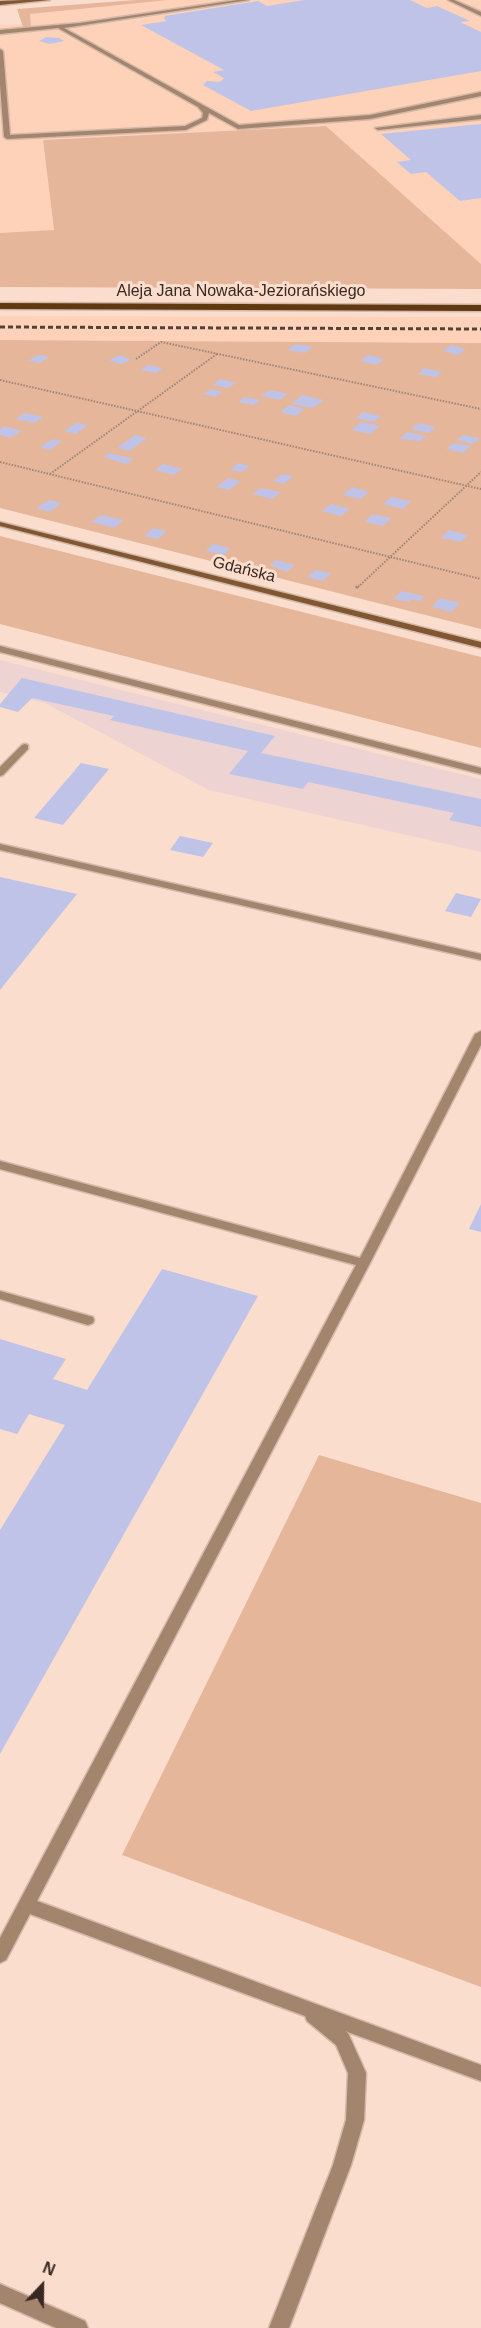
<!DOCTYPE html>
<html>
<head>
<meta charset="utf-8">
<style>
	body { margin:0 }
	#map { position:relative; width:481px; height:2328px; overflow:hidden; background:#fbddcd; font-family:Helvetica,sans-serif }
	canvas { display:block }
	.north { position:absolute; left:12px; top:2256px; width:60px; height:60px; -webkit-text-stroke:4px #fbddcd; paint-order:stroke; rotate:22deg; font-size:16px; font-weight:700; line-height:24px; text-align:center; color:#372921 }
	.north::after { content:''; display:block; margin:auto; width:21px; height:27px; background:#372921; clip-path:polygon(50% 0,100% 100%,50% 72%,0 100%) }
</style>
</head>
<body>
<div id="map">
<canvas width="481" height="2328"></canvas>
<div class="north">N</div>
</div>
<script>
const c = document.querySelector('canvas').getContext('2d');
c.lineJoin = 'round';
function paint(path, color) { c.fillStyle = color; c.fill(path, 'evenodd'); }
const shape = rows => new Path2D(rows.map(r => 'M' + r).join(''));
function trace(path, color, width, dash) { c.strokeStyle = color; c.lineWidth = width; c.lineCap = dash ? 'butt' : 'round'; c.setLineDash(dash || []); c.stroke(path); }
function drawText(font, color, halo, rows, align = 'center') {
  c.font = font + ' Helvetica,sans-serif'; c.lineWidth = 6; c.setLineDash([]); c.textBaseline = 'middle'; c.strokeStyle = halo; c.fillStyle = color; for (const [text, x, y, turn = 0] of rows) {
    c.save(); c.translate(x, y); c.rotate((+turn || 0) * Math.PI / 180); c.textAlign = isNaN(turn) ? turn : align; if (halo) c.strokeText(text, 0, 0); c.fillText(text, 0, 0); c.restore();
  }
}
paint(shape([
	[168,0,481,0,481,264,326,126,43,140,54,231,0,233,0,25,30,24,29,14,49,10],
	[0,316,481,317,481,343,0,340]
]), '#fed2b9');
paint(shape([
	[0,660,481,779,481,852,209,790,45,703,0,692]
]), '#eed3d3');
paint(shape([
	[136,0,168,0,30,14,31,27,23,27,17,9],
	[326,126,481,264,481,289,0,287,0,233,54,230,43,140],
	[0,340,481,343,481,629,0,508],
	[0,536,481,657,481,748,0,624],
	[319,1455,481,1503,481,1987,122,1855]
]), '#e6b69a');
paint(shape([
	[304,0,410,0,427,8,437,6,470,21,460,22,481,32,481,71,251,111,203,85,207,81,220,82,224,78,213,72,224,70,141,25,167,21,164,19,165,16,177,14,258,1,267,6],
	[46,37,59,38,64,41,50,44,39,41],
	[481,124,481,198,460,201,426,172,411,174,397,162,411,160,381,134],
	[296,344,313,347,305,353,287,350],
	[451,345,466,349,458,355,443,351],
	[38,355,49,357,40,363,28,361],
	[118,355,131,359,122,364,109,361],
	[368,355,384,359,377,365,360,361],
	[148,365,163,368,156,373,141,370],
	[424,368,442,372,436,377,418,374],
	[220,379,236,383,228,388,213,385],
	[211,389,223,392,215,397,203,394],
	[270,390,288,394,279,400,261,396],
	[302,395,324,400,313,408,292,404],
	[244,397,260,400,254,405,238,402],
	[289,405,305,409,295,416,280,412],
	[363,412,381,416,374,422,356,418],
	[25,413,43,417,34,423,16,419],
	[361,422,380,426,370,434,352,430],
	[76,423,88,425,76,434,64,431],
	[418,423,436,427,428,433,411,429],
	[4,426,22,431,10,438,0,435,0,429],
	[408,432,426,436,420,441,399,439],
	[135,435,147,438,130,451,117,448],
	[463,435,480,438,473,444,457,440],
	[53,439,62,441,50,450,40,447],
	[454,443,471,446,463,453,446,449],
	[110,453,134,459,126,464,103,457],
	[238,463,250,466,241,472,230,470],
	[163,464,183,469,173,475,155,470],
	[282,474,293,476,284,484,273,481],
	[228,478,241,481,229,490,216,487],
	[352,487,369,492,360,499,343,495],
	[261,488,281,492,272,499,253,494],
	[391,497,411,501,403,509,383,504],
	[49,500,62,503,49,512,36,508],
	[331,504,350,509,341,516,322,511],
	[373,514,391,518,383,526,365,522],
	[101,515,124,520,114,528,91,522],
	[153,528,167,531,158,539,144,536],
	[449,530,468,535,461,542,441,538],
	[213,544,230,548,224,555,206,551],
	[276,560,295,565,287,572,270,565],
	[315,570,331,573,323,581,307,577],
	[401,591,424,596,420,601,412,599,409,602,394,599],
	[440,598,460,603,451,612,432,607],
	[22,678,275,736,261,753,481,799,481,827,449,820,454,813,308,782,303,789,229,774,248,751,110,720,114,716,32,698,18,712,0,707,0,704],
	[81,763,109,769,63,825,34,818],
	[180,836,213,843,203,857,170,850],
	[0,877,77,894,0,990],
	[456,893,481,899,471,917,445,911],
	[481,1204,481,1232,469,1229],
	[162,1269,258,1296,0,1754,0,1530,65,1425,29,1414,17,1434,0,1429,0,1339,66,1359,53,1379,87,1390]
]), '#bfc3e7');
const lane = shape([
	[237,0,249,0,64,28,239,125,370,115,481,92,481,96,370,119,238,129,209,113,207,120,186,130,7,139,4,137,0,85,0,49,3,51,10,135,185,126,202,118,203,113,198,107,58,28,0,34,0,30,80,23,237,0],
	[448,0,454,0,481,12,481,16,448,0],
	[481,115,481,119,378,130,375,128,481,115],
	[0,646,481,768,481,774,0,652,0,646],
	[25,744,28,745,28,749,3,775,0,776,0,767,22,745,25,744],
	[0,844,481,954,481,960,0,850,0,844],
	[481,1031,481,1045,370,1263,37,1901,481,2065,481,2081,345,2031,348,2033,366,2073,364,2120,351,2165,289,2328,269,2328,333,2165,346,2120,348,2073,336,2045,307,2021,305,2016,30,1914,6,1960,0,1963,0,1938,356,1265,0,1169,0,1161,360,1258,475,1034,481,1031],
	[0,1291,93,1317,94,1320,93,1323,88,1325,0,1299,0,1291],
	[0,2284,85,2321,88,2328,56,2328,0,2303,0,2284]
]);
const secondary = shape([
	[24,0,50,0,0,5,0,1,24,0],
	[0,522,481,642,481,648,0,526,0,522]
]);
const primary = shape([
	[0,303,481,305,481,311,0,309,0,303]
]);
trace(lane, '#d4b9ab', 3);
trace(secondary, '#d4b9ab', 3);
trace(primary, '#d4b9ab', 3);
trace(shape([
	[136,359,161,342,481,409],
	[0,380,481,489],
	[0,462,481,579],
	[50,474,217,354],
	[358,587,481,472]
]), '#9b8579', 2, [1.5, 1.5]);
trace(shape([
	[356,588,359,585]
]), '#9b8579', 3, [2, 2]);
paint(lane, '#a2856c');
paint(secondary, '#805731');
paint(primary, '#603911');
trace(shape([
	[0,327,481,329]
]), '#524238', 3, [5, 3]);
drawText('16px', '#372921', '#fbddcd', [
	["Aleja Jana Nowaka-Jeziorańskiego",241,292],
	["Gdańska",244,570,14]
]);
</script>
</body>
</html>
